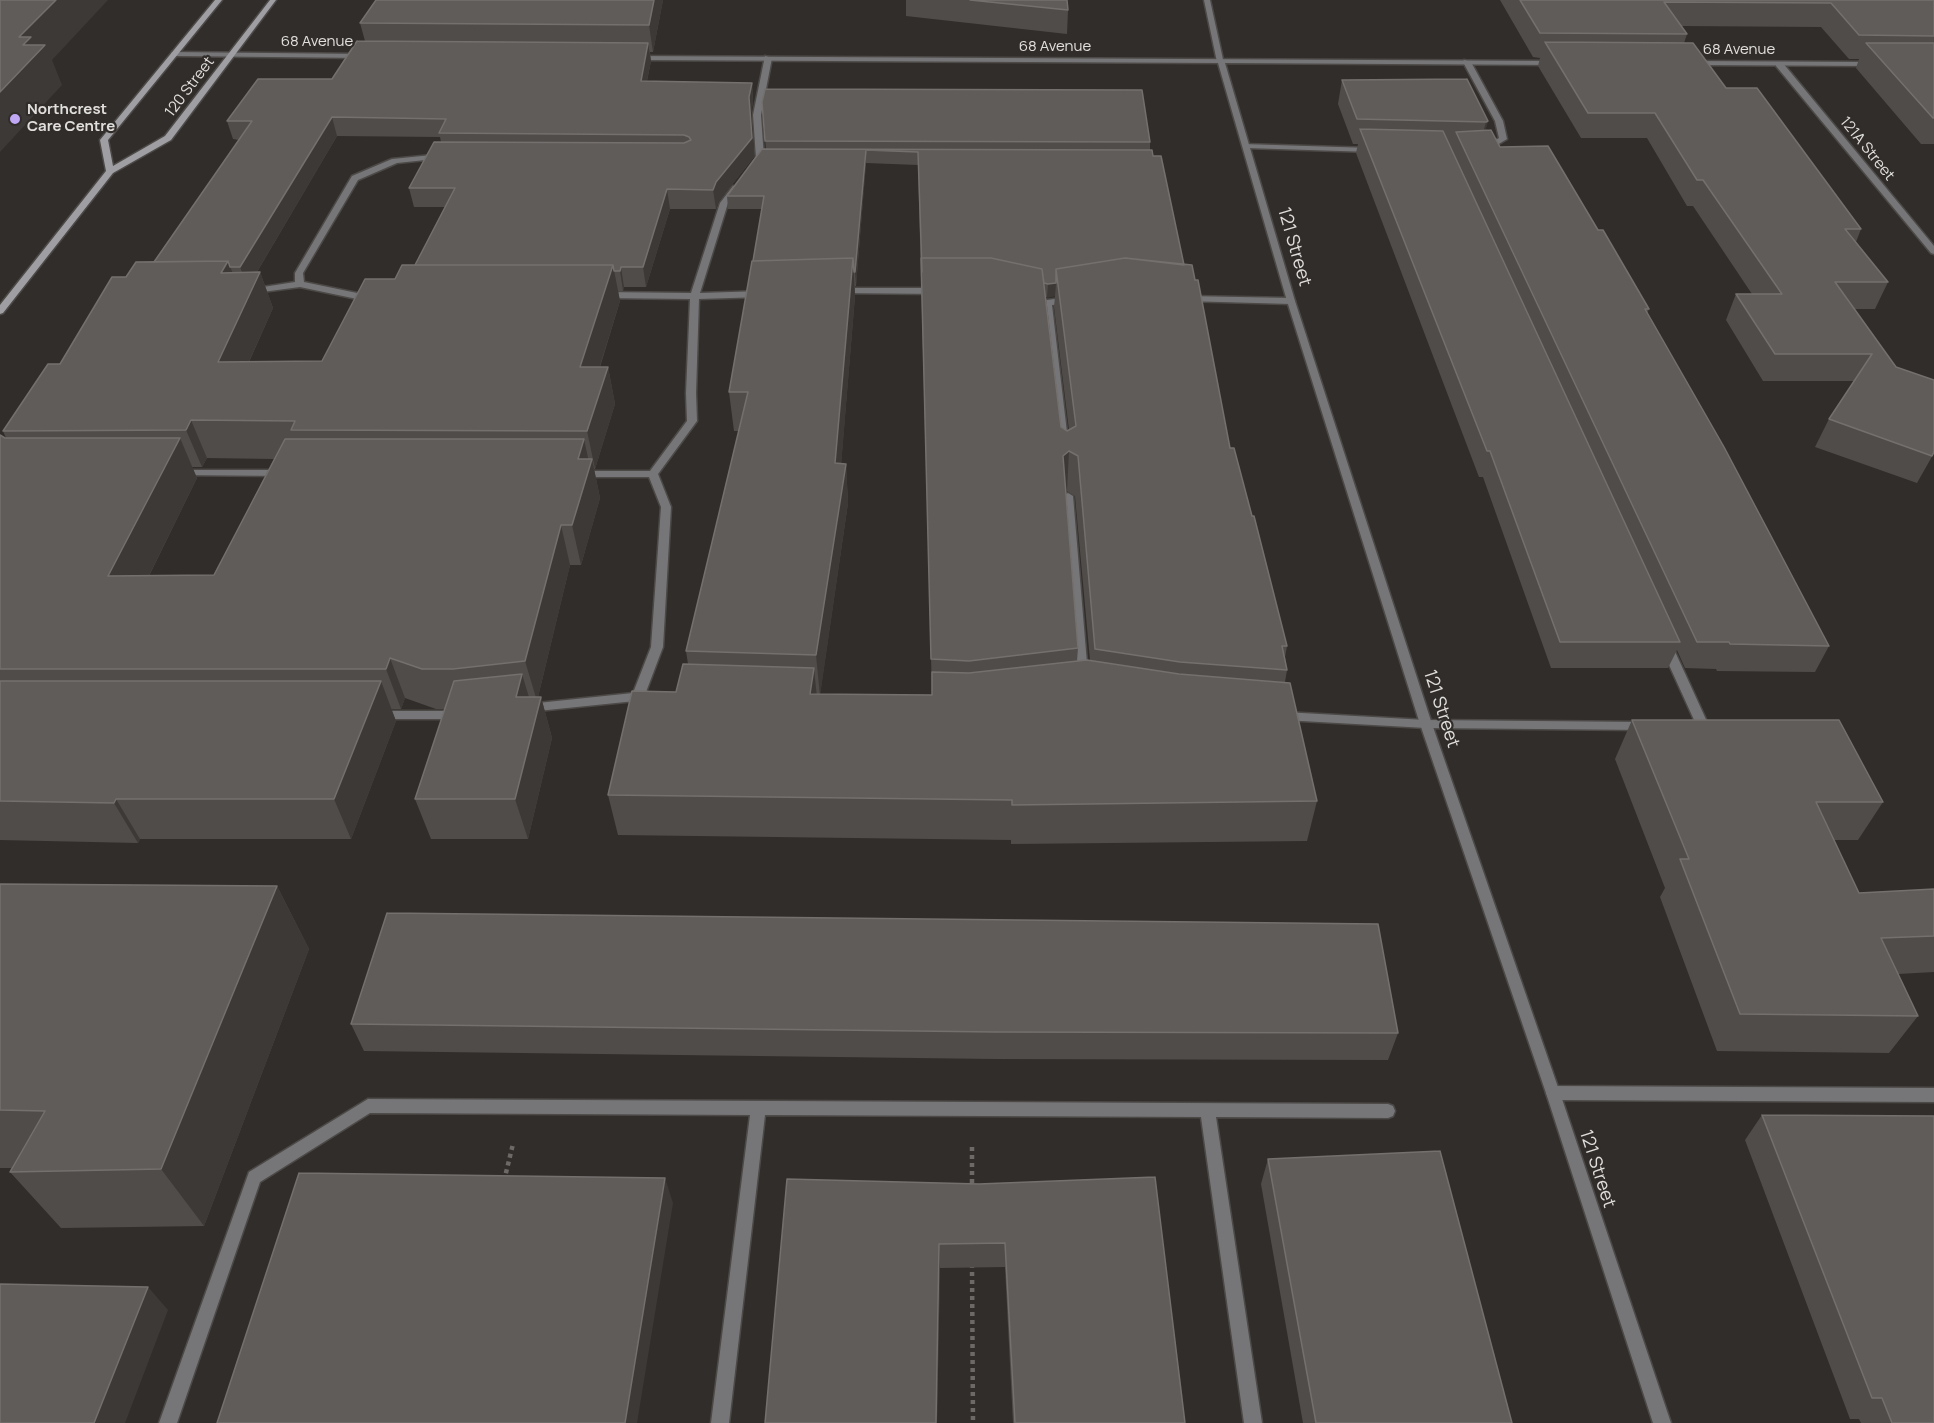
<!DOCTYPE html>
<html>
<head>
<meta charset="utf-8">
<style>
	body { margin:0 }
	canvas { display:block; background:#302d2a }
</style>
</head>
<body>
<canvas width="1934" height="1423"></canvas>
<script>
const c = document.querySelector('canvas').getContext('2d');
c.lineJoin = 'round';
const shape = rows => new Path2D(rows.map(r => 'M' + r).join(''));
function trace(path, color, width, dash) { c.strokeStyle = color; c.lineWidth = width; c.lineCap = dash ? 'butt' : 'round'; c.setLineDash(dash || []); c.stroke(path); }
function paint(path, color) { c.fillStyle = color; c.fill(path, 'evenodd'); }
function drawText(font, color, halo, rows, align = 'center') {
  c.font = font + ' Manrope,sans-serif'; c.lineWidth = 4.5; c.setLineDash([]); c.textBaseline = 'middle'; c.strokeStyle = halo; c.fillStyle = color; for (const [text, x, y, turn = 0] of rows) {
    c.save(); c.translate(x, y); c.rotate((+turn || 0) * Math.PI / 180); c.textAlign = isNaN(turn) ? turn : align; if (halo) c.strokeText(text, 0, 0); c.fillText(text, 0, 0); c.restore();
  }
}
const service = shape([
	[1553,1086,1934,1088,1934,1102,1553,1100,1548,1098,1546,1093,1548,1088,1553,1086]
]);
const minor = shape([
	[1204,0,1210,0,1224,64,1217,62,1204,0],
	[765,56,772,58,761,115,764,158,758,167,755,167,751,165,756,158,753,115,765,56],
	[1464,60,1471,62,1503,121,1507,139,1484,153,1481,153,1481,149,1499,138,1495,121,1463,62,1464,60],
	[1776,62,1782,62,1934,246,1934,254,1931,253,1776,66,1776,62],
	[1243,144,1371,148,1375,150,1371,152,1246,148,1243,148,1243,144],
	[442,154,446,156,445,158,397,163,358,180,303,273,304,282,357,293,372,293,375,294,375,298,357,299,300,287,247,294,247,290,250,289,295,282,295,273,352,176,392,159,442,154],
	[733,186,740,188,728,203,700,293,762,291,766,294,762,297,699,299,696,393,697,421,658,474,671,507,663,647,646,692,651,696,645,700,528,712,524,711,522,708,524,705,528,704,633,693,651,647,661,507,649,477,579,477,574,474,579,471,650,471,687,421,686,393,690,299,602,298,598,295,602,292,691,293,720,203,733,186],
	[839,288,939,288,943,291,939,294,836,293,836,289,839,288],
	[1188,296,1291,298,1295,301,1291,304,1185,301,1185,297,1188,296],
	[1030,297,1047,300,1069,297,1073,300,1069,303,1052,305,1068,441,1063,444,1058,441,1043,305,1027,302,1026,300,1030,297],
	[180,470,283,470,288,473,283,476,176,475,175,473,180,470],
	[1068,493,1073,496,1088,675,1082,679,1076,675,1063,496,1068,493],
	[1666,641,1672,645,1709,726,1707,729,1695,730,1689,726,1695,722,1660,645,1666,641],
	[379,711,457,711,463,715,457,719,379,719,373,715,379,711],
	[1284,712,1426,720,1645,722,1651,726,1645,730,1426,728,1284,720,1278,716,1284,712],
	[368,1099,1388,1104,1393,1106,1395,1111,1393,1116,1388,1118,1216,1117,1262,1423,1244,1423,1201,1117,765,1115,729,1423,711,1423,750,1115,370,1113,260,1182,177,1423,159,1423,249,1172,368,1099]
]);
const tertiary = shape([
	[172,52,364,54,368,56,364,58,175,56,171,54,172,52],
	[633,56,1558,61,1558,65,1555,65,1225,63,1295,301,1432,724,1560,1093,1671,1423,1653,1423,1546,1093,1420,724,1287,301,1218,63,636,60,633,60,633,56],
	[1689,61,1873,62,1877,64,1873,66,1692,65,1689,65,1689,61]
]);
const secondary = shape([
	[215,0,222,0,108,140,113,166,165,136,270,0,276,0,171,140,113,173,3,313,0,314,0,305,106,171,100,140,215,0]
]);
trace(service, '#4c4947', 3);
trace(minor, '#4c4947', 3);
trace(tertiary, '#4c4947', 3);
trace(secondary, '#4c4947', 3);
trace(shape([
	[972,1147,972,1187],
	[504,1181,513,1144],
	[972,1264,973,1423]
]), '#6c6967', 4.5, [4, 4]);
paint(service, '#767678');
paint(minor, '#767678');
paint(tertiary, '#767678');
paint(secondary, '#9f9ea2');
paint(shape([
	[376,0,663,0,653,52,650,52,651,61,647,81,752,83,753,101,751,115,754,157,718,202,716,209,670,209,646,287,624,287,623,291,618,291,620,301,600,367,608,367,615,404,595,469,594,469,600,498,581,565,570,565,538,697,541,697,552,738,528,839,431,839,415,799,445,709,436,709,405,698,401,709,391,709,396,721,351,839,140,839,138,843,0,840,0,435,6,438,3,431,60,364,126,277,154,262,239,140,233,139,227,121,332,79,365,41,360,23],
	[337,136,440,137,441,142,409,188,414,207,445,207,415,265,322,361,249,362,273,308,260,272,257,272],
	[207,458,274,459,214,575,149,576,197,478,192,467,202,467],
	[906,0,1067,0,1068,10,1067,34,906,16],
	[1500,0,1934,0,1934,144,1921,144,1856,68,1859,59,1849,59,1821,27,1682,26,1687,34,1684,43,1726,88,1861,229,1856,242,1888,282,1875,309,1854,309,1934,453,1917,483,1815,447,1829,419,1854,381,1763,381,1726,320,1736,294,1752,294,1693,206,1687,206,1647,138,1581,138,1538,66,1540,58,1533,57],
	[1342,80,1488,121,1485,130,1500,147,1598,230,1649,309,1647,313,1829,646,1815,672,1717,671,1716,669,1685,668,1677,650,1668,668,1551,668,1483,477,1479,477,1356,153,1358,144,1353,144,1338,104],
	[762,102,1150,142,1150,150,1153,156,1184,265,1230,448,1252,516,1287,646,1285,657,1287,670,1285,682,1317,801,1307,841,1011,844,1011,840,618,835,608,795,676,692,688,664,686,651,739,431,734,431,729,392,762,209,728,209,727,196,766,149],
	[866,163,918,165,932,695,820,694,848,503,846,464,841,464,855,296,855,286,856,286],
	[1055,296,1054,307,1069,430,1067,431,1061,427,1046,297],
	[1067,491,1075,496,1090,660,1077,661,1078,648,1066,492],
	[1632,720,1883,802,1858,840,1834,840,1859,893,1934,889,1934,972,1898,974,1918,1016,1889,1053,1717,1051,1660,897,1665,888,1615,759],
	[0,884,277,886,309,949,204,1226,61,1228,10,1172,11,1168,0,1168],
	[351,1024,1398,1033,1388,1060,995,1059,364,1051],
	[1762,1115,1934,1423,1861,1423,1859,1419,1850,1419,1745,1140],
	[1268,1159,1512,1423,1303,1423,1261,1184],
	[979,1184,1185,1423,1013,1423,1005,1267,940,1268,937,1423,765,1423]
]), '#504c4a');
paint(shape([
	[56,0,108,0,52,60,62,85,0,152,0,92,19,37],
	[654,0,663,0,653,52,649,25],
	[648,43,651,61,643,100,641,81],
	[752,83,753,101,751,115,754,157,718,202,716,209,713,190,749,97],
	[332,117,337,136,248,287,240,267],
	[1488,121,1481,146,1479,147,1486,122],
	[866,150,866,163,856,286,855,272],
	[667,189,670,209,646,287,643,267],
	[853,258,855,296,838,503,835,463],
	[228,261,242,297,221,273],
	[613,265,620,301,588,404,580,367],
	[621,267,624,287,623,291,620,271],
	[260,272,273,308,232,399,218,362],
	[1056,283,1055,296,1047,298,1048,284],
	[608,367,615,404,595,469,587,431],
	[191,420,207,458,202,467,186,430],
	[180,438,197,478,129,616,108,576],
	[584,439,590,467,592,459,600,498,581,565,572,525,578,459],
	[1069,451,1067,491,1061,496,1063,456],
	[846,464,848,503,820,696,816,655],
	[561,525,570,565,537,701,525,661],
	[390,658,405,698,401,709,386,669],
	[814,668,818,708,810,694],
	[522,674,534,714,516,697],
	[381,681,396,721,351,839,334,799],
	[541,697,552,738,528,839,515,799],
	[116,799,140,839,138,843,114,803],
	[277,886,309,949,204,1226,161,1169],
	[665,1178,673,1203,637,1423,625,1423],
	[939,1244,940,1268,937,1423,936,1423],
	[148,1287,168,1310,125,1423,94,1423]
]), '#3d3937');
const building = shape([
	[0,0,56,0,19,37,31,37,23,45,45,45,0,92,0,0],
	[376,0,654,0,649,25,360,23,376,0],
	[970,0,1067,0,1068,10,970,0],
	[1520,0,1934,0,1934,36,1859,35,1831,3,1664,2,1687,34,1540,33,1520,0],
	[357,41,648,43,641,81,752,83,749,97,752,138,716,182,713,190,667,189,643,267,621,267,620,271,614,271,613,265,415,265,455,188,409,188,434,142,684,143,691,140,689,137,684,135,439,133,446,119,332,117,240,267,230,267,228,261,154,262,252,121,227,121,258,79,332,79,357,41],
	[1545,42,1693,43,1726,88,1757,88,1861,229,1845,229,1888,282,1835,282,1896,367,1934,380,1934,452,1932,456,1829,419,1872,354,1775,354,1736,294,1782,294,1703,180,1697,180,1655,113,1588,113,1545,42],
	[1866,43,1934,43,1934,118,1933,118,1866,43],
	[1467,79,1488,121,1486,122,1357,119,1342,80,1467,79],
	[765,89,1142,90,1150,142,765,141,762,102,765,89],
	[1360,129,1443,131,1680,642,1560,642,1490,451,1487,451,1360,129],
	[1491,130,1500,147,1548,146,1598,230,1603,230,1649,309,1645,309,1724,447,1829,646,1730,644,1729,642,1697,642,1456,132,1491,130],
	[762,149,1152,150,1153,156,1161,156,1184,265,1125,258,1056,269,1056,283,1048,284,1044,283,1042,269,991,258,921,258,922,272,918,152,866,150,855,272,854,272,853,258,753,261,764,196,727,196,762,149],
	[853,258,835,463,846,464,816,655,686,651,748,392,729,392,752,261,853,258],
	[921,258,991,258,1042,269,1061,427,1067,431,1076,426,1056,269,1125,258,1192,265,1195,280,1198,280,1230,448,1234,448,1252,516,1254,516,1287,646,1282,646,1287,670,1180,662,1095,649,1078,456,1069,451,1063,456,1078,648,969,661,931,659,921,258],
	[228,261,221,273,260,272,218,362,322,361,365,279,395,279,402,265,613,265,580,367,608,367,587,431,291,430,295,421,191,420,186,430,3,431,48,364,60,364,112,277,126,277,136,262,228,261],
	[0,435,5,438,180,438,108,576,214,575,285,439,584,439,578,459,592,459,572,525,561,525,525,661,453,669,422,669,390,658,386,669,0,669,0,435],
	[1087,660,1179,674,1290,683,1317,801,1012,805,1012,800,608,795,632,691,676,692,683,664,814,668,810,694,932,695,932,672,969,673,1087,660],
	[522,674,516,697,541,697,515,799,415,799,454,681,522,674],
	[0,681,381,681,334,799,116,799,114,803,0,801,0,681],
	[1632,720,1839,720,1883,802,1816,802,1859,893,1934,889,1934,936,1881,938,1918,1016,1740,1014,1680,859,1689,859,1632,720],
	[0,884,277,886,161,1169,10,1172,45,1111,0,1110,0,884],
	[387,913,1378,924,1398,1033,995,1032,351,1024,387,913],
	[1762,1115,1934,1116,1934,1423,1892,1423,1882,1398,1872,1398,1762,1115],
	[1440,1151,1512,1423,1316,1423,1268,1159,1440,1151],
	[299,1173,665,1178,625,1423,217,1423,299,1173],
	[1155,1177,1185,1423,1015,1423,1005,1243,939,1244,936,1423,765,1423,787,1179,979,1184,1155,1177],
	[0,1284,148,1287,94,1423,0,1423,0,1284]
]);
paint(building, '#605c5a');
trace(building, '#74706e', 1.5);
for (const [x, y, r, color] of [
	[15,119,6,"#c0a8f4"]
]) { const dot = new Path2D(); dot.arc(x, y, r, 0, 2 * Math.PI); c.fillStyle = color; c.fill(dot); trace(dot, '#302d2a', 2); }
drawText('15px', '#e1dfdd', '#302d2a', [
	["68 Avenue",317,42],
	["68 Avenue",1055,47],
	["68 Avenue",1739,50],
	["120 Street",190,87,-53],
	["121A Street",1867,149,51]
]);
drawText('bold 15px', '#e1dfdd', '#302d2a', [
	["Northcrest",27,110],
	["Care Centre",27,127]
], 'left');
drawText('18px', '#e1dfdd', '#302d2a', [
	["121 Street",1294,247,74],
	["121 Street",1441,709,72],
	["121 Street",1597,1169,72]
]);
</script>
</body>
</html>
